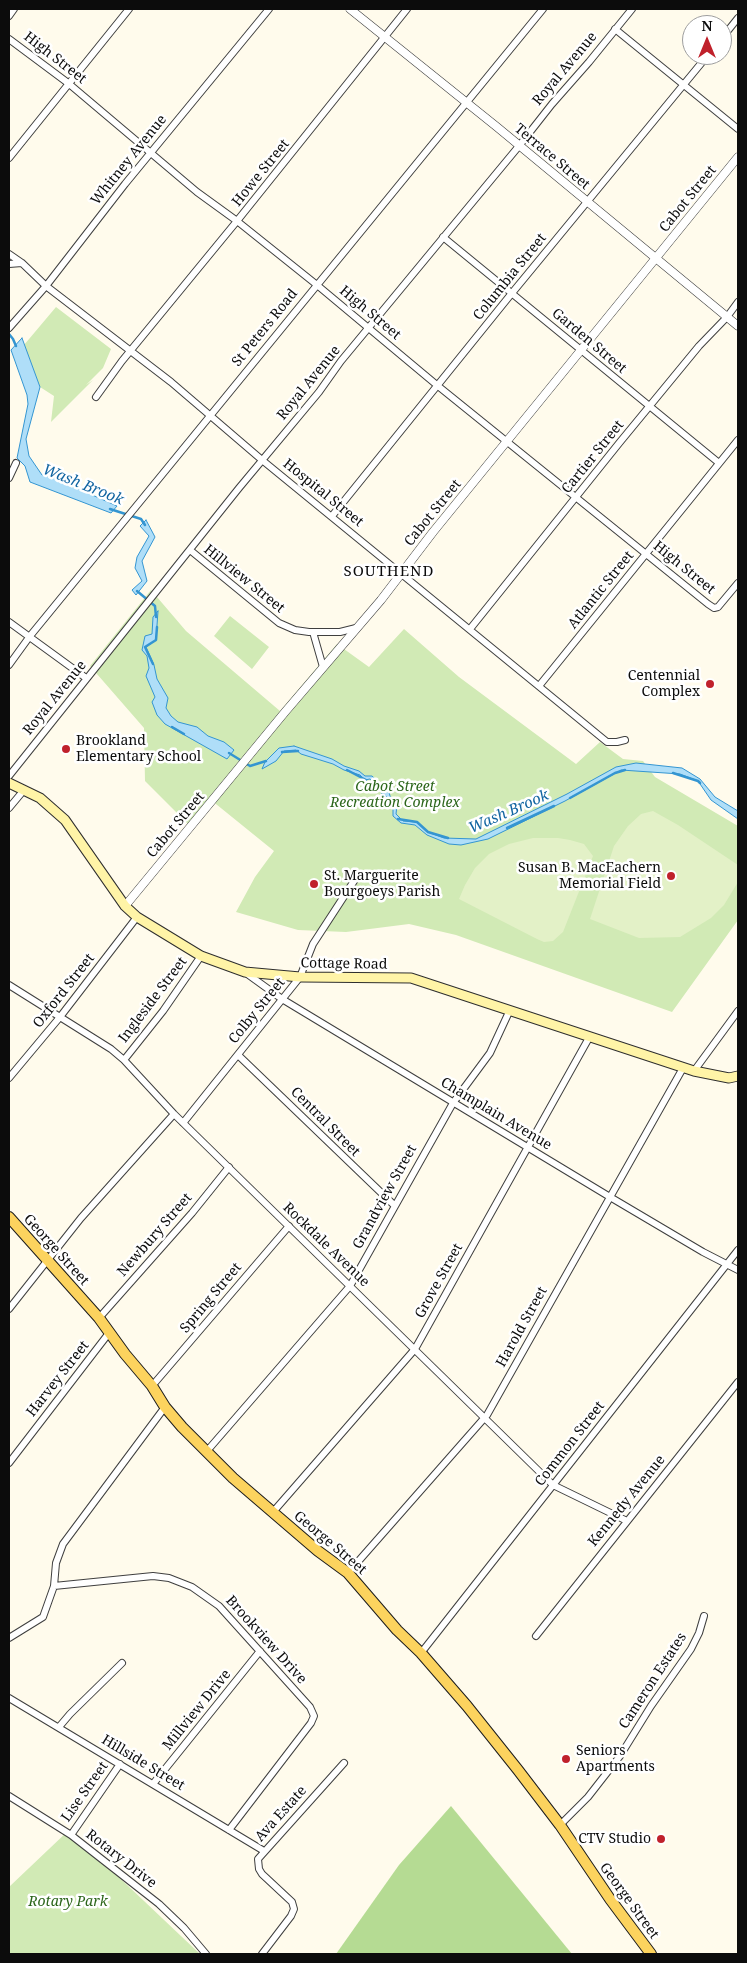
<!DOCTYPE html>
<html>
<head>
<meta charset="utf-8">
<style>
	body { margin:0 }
	#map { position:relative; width:747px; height:1963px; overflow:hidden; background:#fffbec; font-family:"Noto Serif",serif }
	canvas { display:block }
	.frame { position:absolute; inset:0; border:10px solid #0c0c0c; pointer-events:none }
	.north { position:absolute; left:682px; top:15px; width:50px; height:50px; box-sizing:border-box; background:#fff; border:1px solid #9e9e9e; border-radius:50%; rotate:0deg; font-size:14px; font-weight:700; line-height:20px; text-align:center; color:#0c0c0c }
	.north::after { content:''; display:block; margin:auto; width:18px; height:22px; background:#c0212b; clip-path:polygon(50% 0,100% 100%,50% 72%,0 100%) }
</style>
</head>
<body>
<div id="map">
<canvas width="747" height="1963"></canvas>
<div class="frame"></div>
<div class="north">N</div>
</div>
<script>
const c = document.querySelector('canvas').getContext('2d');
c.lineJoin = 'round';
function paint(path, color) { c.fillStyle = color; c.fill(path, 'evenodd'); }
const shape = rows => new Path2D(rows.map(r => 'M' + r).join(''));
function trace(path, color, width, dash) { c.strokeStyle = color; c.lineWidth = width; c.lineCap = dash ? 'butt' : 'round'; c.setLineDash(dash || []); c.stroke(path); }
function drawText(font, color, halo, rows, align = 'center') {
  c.font = font + ' "Noto Serif",serif'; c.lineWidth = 5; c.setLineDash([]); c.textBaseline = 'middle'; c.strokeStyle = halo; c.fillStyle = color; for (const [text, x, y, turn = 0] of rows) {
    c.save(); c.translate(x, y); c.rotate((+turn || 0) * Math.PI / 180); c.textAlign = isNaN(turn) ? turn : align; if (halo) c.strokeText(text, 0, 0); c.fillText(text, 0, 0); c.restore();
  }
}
paint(shape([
	[56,307,111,349,103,368,86,385,93,380,51,422,54,396,40,387,24,345],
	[151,590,186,631,280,711,337,644,369,667,404,629,459,677,576,764,600,742,623,759,643,761,655,777,738,826,738,920,672,1012,456,935,409,924,346,932,298,930,236,912,255,877,274,851,211,800,188,824,145,781,144,728,90,666],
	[230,616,269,647,252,669,214,636],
	[69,1830,200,1954,9,1954,9,1887]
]), '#d1eab5');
paint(shape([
	[451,1806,572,1954,336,1954,399,1865]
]), '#b5db93');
paint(shape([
	[653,811,678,825,738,865,738,882,724,905,711,918,680,937,639,938,590,919,614,846,628,826,641,814],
	[533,838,558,838,570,840,584,844,593,856,563,932,553,941,544,942,537,939,459,899,465,885,475,868,489,854,509,844]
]), '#e3f1c7');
const water = shape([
	[22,338,40,387,26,439,29,456,42,475,62,478,72,486,117,506,111,513,30,482,25,466,17,458,28,404,27,395,11,350,22,338],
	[146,520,155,537,142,561,147,581,136,595,132,590,142,581,135,568,137,557,149,536,140,526,146,520],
	[158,611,156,640,146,647,154,665,157,679,168,698,166,708,171,716,178,722,197,727,208,736,224,742,234,750,227,759,165,724,157,715,152,702,155,697,146,676,149,668,147,656,142,650,145,636,152,634,153,617,158,611],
	[294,746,332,759,344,766,359,771,365,776,372,776,389,792,391,800,397,805,396,814,403,821,417,822,428,832,444,838,476,839,567,794,616,767,636,763,682,768,700,779,715,797,738,811,738,819,711,800,698,781,680,774,621,770,565,801,488,839,461,845,449,844,427,835,415,825,401,823,393,816,393,808,386,803,386,796,370,779,365,780,360,775,344,770,333,764,301,754,296,750,284,751,276,761,262,769,265,762,279,748,294,746]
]);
paint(water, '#afdef8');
trace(water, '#3495d1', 1);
trace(shape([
	[9,334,13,339,16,346],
	[110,509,141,519,145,525],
	[137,591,155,606,156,617],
	[153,664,145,647,156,640,157,627],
	[172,727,184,734],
	[282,752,298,751],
	[229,753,250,766,266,761],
	[347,770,366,780],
	[673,773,698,781,700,783],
	[378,786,387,800],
	[570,798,615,773,625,770],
	[398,819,417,822,428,832,448,838],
	[507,828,554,806]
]), '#3495d1', 2.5);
const minor = shape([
	[9,16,14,9],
	[615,29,738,129],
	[722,38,738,18],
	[9,39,68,83,197,192,237,221,317,285,438,386,708,604,714,608,718,607,738,583],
	[9,158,129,9],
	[443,237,719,463],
	[9,254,22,263,46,286,171,382,262,460,607,742,617,742,625,740],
	[9,264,22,263],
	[9,328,46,286,125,184,269,9],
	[96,397,122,361,237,221,407,9],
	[9,478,16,463],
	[332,516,512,293,708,55],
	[190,550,279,623,295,630,309,632,340,632,356,628],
	[9,622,86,678],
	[470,629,620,442,699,346,727,317,738,302],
	[313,632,323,667],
	[9,665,30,636,543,9],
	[539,686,738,440],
	[9,776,239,488,319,392,341,361,519,146,552,104,589,62,632,9],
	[9,808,24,790],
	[246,973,282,999,610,1197,703,1252,738,1270],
	[9,985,111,1049,124,1060,174,1114,553,1485,627,1521],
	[238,1055,395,1206],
	[124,1060,163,1011,201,956],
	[694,1071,738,1011],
	[9,1078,60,1017,137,917],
	[183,1123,300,977,313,944,354,881],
	[9,1309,81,1218,174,1114],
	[99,1318,192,1213,229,1167],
	[152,1386,289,1226],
	[207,1451,350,1286,453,1103,490,1053,509,1012],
	[9,1463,109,1333],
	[273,1512,415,1349,590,1036],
	[348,1573,487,1415,683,1068],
	[54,1586,153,1576,169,1578,192,1587,219,1606,310,1707,314,1716,311,1723,229,1830],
	[536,1636,738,1382],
	[9,1638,43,1617,54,1586,56,1563,63,1544,165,1407],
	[421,1653,738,1250],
	[9,1698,264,1851],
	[59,1727,70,1714,122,1663],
	[153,1784,260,1651],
	[9,1796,71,1835,159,1904,184,1928,206,1954],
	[560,1825,588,1797,620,1756,651,1706,691,1649,699,1633,704,1616],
	[71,1835,120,1764],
	[262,1954,291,1916,294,1909,292,1902,262,1874,259,1869,258,1859,344,1763]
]);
const tertiary = shape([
	[350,9,497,127,738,326],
	[125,906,285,712,381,600,433,532,738,157]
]);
const secondary = shape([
	[9,783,40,798,65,820,125,906,137,917,201,956,245,972,300,977,411,978,694,1071,729,1078,738,1076]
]);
const primary = shape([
	[9,1217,99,1318,125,1354,152,1386,165,1407,182,1427,233,1478,318,1551,348,1573,397,1630,421,1653,467,1706,518,1770,560,1825,610,1899,651,1954]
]);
trace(minor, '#3f3f3f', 8);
trace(tertiary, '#3f3f3f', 9);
trace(secondary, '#2e2e2e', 11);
trace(primary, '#1d1d1d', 12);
trace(minor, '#fff', 6);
trace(tertiary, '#fff', 8);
trace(secondary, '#fff4a7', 9);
trace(primary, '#fcd35e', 10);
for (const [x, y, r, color] of [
	[710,684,5,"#c0212b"],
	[66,749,5,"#c0212b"],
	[671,876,5,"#c0212b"],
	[314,884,5,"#c0212b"],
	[566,1759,5,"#c0212b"],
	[661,1839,5,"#c0212b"]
]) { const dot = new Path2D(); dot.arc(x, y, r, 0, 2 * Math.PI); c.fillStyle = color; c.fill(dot); trace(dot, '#fff', 2); }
drawText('14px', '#0c0c0c', '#fff', [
	["High Street",55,58,38],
	["Royal Avenue",565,69,-50],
	["Terrace Street",552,157,40],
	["Whitney Avenue",129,160,-51],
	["Howe Street",261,173,-51],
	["Cabot Street",688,199,-51],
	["Columbia Street",510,277,-51],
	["High Street",370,313,40],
	["St Peters Road",265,328,-51],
	["Garden Street",589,341,40],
	["Royal Avenue",309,383,-51],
	["Cartier Street",593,457,-51],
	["Hospital Street",323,493,39],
	["Cabot Street",433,513,-51],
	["High Street",684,568,39],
	["Hillview Street",244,579,39],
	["Atlantic Street",601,590,-51],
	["Royal Avenue",55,698,-51],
	["Cabot Street",176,825,-50],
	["Cottage Road",344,964,1],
	["Oxford Street",64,991,-52],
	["Ingleside Street",153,1000,-53],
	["Colby Street",257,1011,-51],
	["Champlain Avenue",496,1114,31],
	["Central Street",325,1122,45],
	["Grandview Street",385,1197,-61],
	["Newbury Street",155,1235,-49],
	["Rockdale Avenue",326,1245,44],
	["George Street",56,1250,48],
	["Grove Street",439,1281,-61],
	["Spring Street",211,1298,-50],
	["Harold Street",522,1327,-61],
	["Harvey Street",58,1379,-52],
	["Common Street",570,1444,-52],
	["Kennedy Avenue",627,1501,-51],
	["George Street",330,1543,40],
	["Brookview Drive",266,1640,48],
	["Cameron Estates",653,1681,-57],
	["Millview Drive",197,1710,-51],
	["Hillside Street",143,1763,31],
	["Lise Street",85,1792,-55],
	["Ava Estate",281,1814,-48],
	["Rotary Drive",121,1859,38],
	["George Street",629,1901,54]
]);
drawText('14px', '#0c0c0c', '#fff', [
	["Centennial",700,676],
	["Complex",700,692],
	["Brookland",76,741,"left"],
	["Elementary School",76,757,"left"],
	["Susan B. MacEachern",661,868],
	["Memorial Field",661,884],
	["St. Marguerite",324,876,"left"],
	["Bourgoeys Parish",324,892,"left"],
	["Seniors",576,1751,"left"],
	["Apartments",576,1767,"left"],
	["CTV Studio",651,1839]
], 'right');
drawText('italic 14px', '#2c661b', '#fff', [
	["Cabot Street",395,787],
	["Recreation Complex",395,803],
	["Rotary Park",68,1902]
]);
drawText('italic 15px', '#1265a1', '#fff', [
	["Wash Brook",83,485,22],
	["Wash Brook",509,812,-24]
]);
c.letterSpacing = '1px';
drawText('15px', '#0c0c0c', '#fff', [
	["SOUTHEND",389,572]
]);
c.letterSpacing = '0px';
</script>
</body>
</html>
